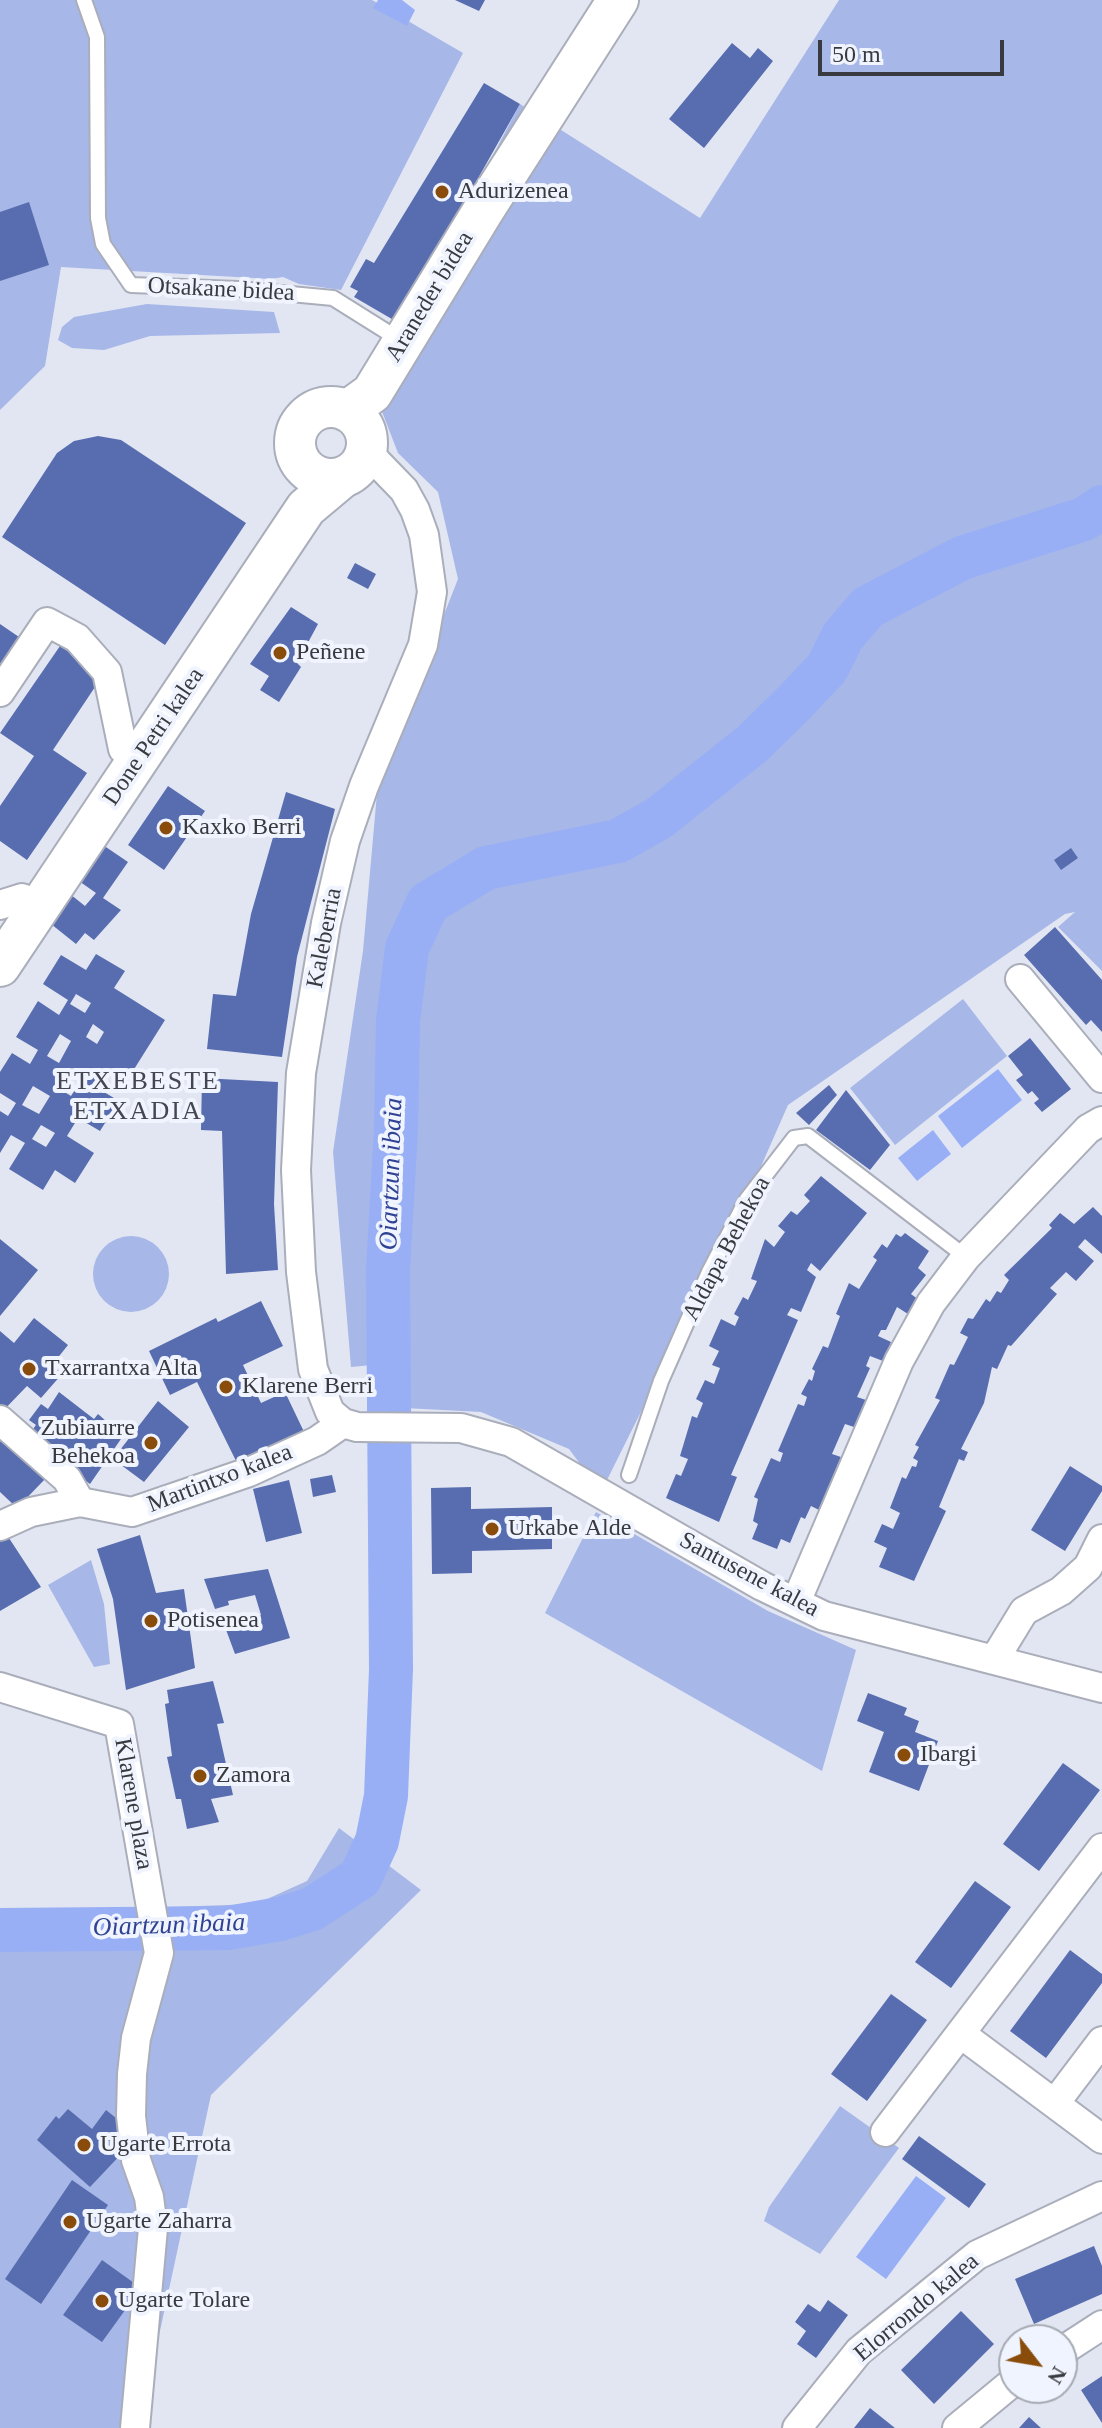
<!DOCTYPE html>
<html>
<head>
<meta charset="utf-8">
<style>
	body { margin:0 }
	#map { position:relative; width:1102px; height:2428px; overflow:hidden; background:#e2e6f3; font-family:Georgia,serif }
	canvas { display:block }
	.north { position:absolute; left:998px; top:2324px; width:80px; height:80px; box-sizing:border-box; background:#f0f4fe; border:2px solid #a6aab2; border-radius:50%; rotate:121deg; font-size:22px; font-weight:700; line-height:32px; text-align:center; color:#383a3f }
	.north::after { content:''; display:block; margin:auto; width:28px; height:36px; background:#894c0b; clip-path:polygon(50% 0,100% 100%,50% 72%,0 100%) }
	.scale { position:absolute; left:818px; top:40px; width:186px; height:36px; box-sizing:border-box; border:4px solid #383a3f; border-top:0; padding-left:10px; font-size:24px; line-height:28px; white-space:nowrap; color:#383a3f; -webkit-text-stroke:6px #f0f4fe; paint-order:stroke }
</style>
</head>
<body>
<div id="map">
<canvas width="1102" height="2428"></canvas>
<div class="north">N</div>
<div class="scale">50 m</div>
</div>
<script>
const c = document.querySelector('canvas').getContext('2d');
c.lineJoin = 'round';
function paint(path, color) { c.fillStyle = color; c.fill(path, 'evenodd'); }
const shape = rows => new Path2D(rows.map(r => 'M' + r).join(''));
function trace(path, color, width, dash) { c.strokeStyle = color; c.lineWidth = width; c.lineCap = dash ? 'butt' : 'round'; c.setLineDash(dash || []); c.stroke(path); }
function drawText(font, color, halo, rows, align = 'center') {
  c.font = font + ' Georgia,serif'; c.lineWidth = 8; c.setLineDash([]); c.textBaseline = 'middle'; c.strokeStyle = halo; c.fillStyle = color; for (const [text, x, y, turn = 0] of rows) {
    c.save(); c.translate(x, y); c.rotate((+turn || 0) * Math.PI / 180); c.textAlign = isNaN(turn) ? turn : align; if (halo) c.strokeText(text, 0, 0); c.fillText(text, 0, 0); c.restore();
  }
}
paint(shape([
	[0,0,372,0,463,53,341,290,299,284,283,277,271,279,61,267,45,366,0,410],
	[839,0,1102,0,1102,971,1058,927,1075,912,1065,914,788,1105,744,1205,601,1492,569,1449,481,1412,404,1408,403,1362,351,1367,333,1152,363,951,378,782,458,579,438,492,398,453,369,378,423,287,520,104,700,218],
	[147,304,274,312,280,333,150,336,104,350,72,348,58,340,62,327,74,317],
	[963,999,1007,1056,895,1145,850,1088],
	'93 1274a38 38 0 1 1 76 0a38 38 0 1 1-76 0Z',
	[596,1512,768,1611,856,1650,822,1771,545,1613],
	[91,1560,104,1604,110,1664,94,1667,48,1585],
	[339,1828,421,1890,211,2095,139,2428,0,2428,0,1913,256,1904,307,1881],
	[840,2106,899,2148,820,2254,764,2221,769,2207]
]), '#a7b7e7');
paint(shape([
	[378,0,402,0,415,10,407,26,373,8],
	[998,1069,1022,1100,962,1148,938,1116],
	[933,1130,951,1154,917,1181,898,1158],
	[916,2176,946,2198,886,2279,856,2257]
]), '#98aff6');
trace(shape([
	[0,1930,228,1928,280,1919,312,1909,360,1878,377,1841,386,1796,391,1669,388,1269,396,1129,398,1021,407,948,428,903,486,868,618,841,659,818,752,744,793,704,827,668,843,636,868,607,962,558,1084,519,1102,507]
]), '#98aff6', 44);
paint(shape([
	[455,0,485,0,479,11],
	[732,43,750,58,758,48,773,61,704,148,669,119],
	[484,83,520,104,397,322,354,297,358,291,350,287,366,259,374,263],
	[29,202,49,265,0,281,0,212],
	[98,436,121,440,246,523,165,645,2,537,57,453,74,441],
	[355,563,376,574,368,589,347,578],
	[291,607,318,624,297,663,301,667,279,702,260,690,269,676,250,664],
	[0,624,19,637,0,666],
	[60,646,103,675,53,750,87,773,27,860,0,841,0,806,34,756,0,733],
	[168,786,205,811,164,870,128,845],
	[286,792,335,809,297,957,282,1057,207,1049,213,994,236,996,251,914],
	[100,843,128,862,103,898,121,910,94,940,85,933,76,944,51,924,70,894,85,906,96,893,76,879],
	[1071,848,1078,858,1061,870,1054,860],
	[1055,927,1102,980,1102,1032,1091,1020,1086,1025,1024,955],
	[96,954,125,971,114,988,165,1020,126,1082,105,1069,94,1086,119,1101,100,1131,78,1118,67,1136,94,1153,75,1183,55,1170,43,1190,9,1169,25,1143,11,1135,0,1153,0,1111,8,1116,16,1103,0,1093,0,1072,12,1053,30,1064,38,1050,16,1037,38,1001,59,1015,68,1000,43,984,61,955,86,970],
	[76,994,91,1003,85,1013,70,1004],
	[93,1024,104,1032,97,1044,86,1037],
	[60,1034,71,1041,59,1063,47,1056],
	[66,1074,80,1082,71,1096,58,1088],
	[33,1086,50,1096,39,1114,22,1105],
	[41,1125,55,1133,46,1147,32,1139],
	[1030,1038,1071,1089,1042,1112,1034,1103,1039,1099,1032,1091,1028,1094,1016,1080,1023,1075,1008,1056],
	[202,1078,278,1082,274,1204,278,1270,226,1274,222,1131,201,1130],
	[829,1085,837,1095,809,1125,796,1113],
	[846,1090,890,1145,870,1170,816,1130],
	[821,1176,867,1213,820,1271,811,1263,807,1270,816,1277,801,1312,791,1308,787,1315,798,1320,731,1475,737,1477,719,1522,666,1498,676,1474,681,1476,688,1459,680,1456,692,1416,697,1418,703,1403,696,1399,705,1380,714,1384,720,1368,712,1365,719,1351,709,1346,721,1319,735,1326,739,1317,734,1314,743,1297,748,1300,757,1281,751,1279,765,1239,774,1247,785,1232,778,1226,791,1211,797,1215,810,1201,804,1195],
	[1093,1207,1102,1216,1102,1254,1085,1239,1078,1247,1094,1261,1076,1281,1066,1272,1050,1288,1057,1294,1011,1346,1008,1345,997,1369,992,1367,984,1403,961,1449,968,1452,964,1461,959,1459,939,1507,946,1511,914,1581,879,1567,887,1548,874,1542,882,1524,893,1529,900,1513,890,1508,902,1477,906,1479,912,1466,916,1467,918,1461,913,1458,919,1447,915,1445,940,1400,935,1398,950,1364,954,1365,968,1337,960,1333,968,1318,973,1319,986,1299,990,1302,997,1291,1001,1293,1009,1280,1004,1275,1052,1228,1049,1225,1060,1213,1074,1224],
	[905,1233,929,1251,918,1268,926,1275,911,1294,919,1300,908,1314,897,1307,886,1330,881,1330,878,1336,891,1342,883,1361,870,1356,866,1366,870,1368,857,1397,866,1400,854,1427,845,1424,832,1454,841,1457,819,1510,811,1506,805,1519,801,1517,790,1543,781,1539,777,1549,752,1539,758,1524,753,1521,758,1499,754,1497,771,1458,780,1462,783,1453,778,1451,798,1404,804,1406,807,1397,801,1394,809,1379,812,1381,815,1371,812,1369,823,1346,828,1348,840,1316,836,1314,849,1283,859,1289,877,1260,873,1257,882,1244,887,1248,896,1234,901,1237],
	[0,1239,38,1270,0,1316],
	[261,1301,283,1346,243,1365,261,1403,285,1392,306,1436,240,1469,197,1382,170,1395,149,1351,216,1318,218,1322],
	[34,1318,68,1345,52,1365,62,1374,41,1398,27,1386,0,1414,0,1331,14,1343],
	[59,1392,94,1419,98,1414,123,1436,90,1484,27,1437,36,1425,29,1420,41,1404,48,1409],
	[158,1401,189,1427,144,1482,113,1459],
	[6,1436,48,1476,17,1508,0,1492,0,1442],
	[1070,1466,1102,1486,1102,1491,1065,1551,1031,1530],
	[332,1475,336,1492,313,1497,310,1479],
	[289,1480,302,1533,266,1542,253,1489],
	[471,1487,471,1509,552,1507,552,1549,472,1551,472,1573,432,1574,431,1488],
	[7,1535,41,1587,0,1611,0,1539],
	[140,1535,156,1593,184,1589,195,1668,126,1690,113,1599,97,1549],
	[268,1569,290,1638,235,1654,225,1627,261,1615,255,1595,228,1601,229,1605,215,1609,204,1579],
	[213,1681,224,1723,217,1724,233,1795,211,1799,219,1822,187,1829,181,1799,176,1799,167,1757,172,1756,165,1704,169,1703,167,1690],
	[868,1693,907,1708,904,1715,919,1721,915,1732,938,1741,919,1791,869,1772,884,1732,857,1721],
	[1063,1763,1100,1790,1039,1871,1003,1844],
	[975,1881,1011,1907,951,1988,915,1962],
	[1070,1950,1102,1974,1102,1983,1046,2058,1010,2031],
	[891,1994,927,2020,867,2101,831,2074],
	[68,2109,92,2129,106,2110,126,2126,126,2149,90,2187,37,2140,56,2116,59,2119],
	[919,2136,986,2184,969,2208,902,2159],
	[72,2180,108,2205,41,2304,5,2279],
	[1094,2246,1102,2266,1102,2294,1034,2324,1015,2279],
	[102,2260,141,2288,102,2342,63,2315],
	[828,2300,848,2315,816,2358,797,2344,806,2331,795,2322,808,2304,820,2312],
	[961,2311,994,2344,934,2404,901,2370],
	[1102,2376,1102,2423,1081,2390],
	[870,2408,895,2428,854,2428],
	[1029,2417,1041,2428,1019,2428]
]), '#586daf');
const lane = shape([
	[84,0,97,37,98,218,103,244,131,285,238,289,333,298,400,340],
	[629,1475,661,1381,709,1272,747,1199,794,1138,808,1136,966,1257]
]);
const street = shape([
	[367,444,374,459,404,490,415,510,424,535,432,592,423,645,364,786,345,841,326,923,301,1073,296,1170,301,1272,313,1369,330,1412,343,1423,357,1427,461,1428,511,1442,762,1586,824,1616,1102,1688],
	[0,692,47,622,77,638,107,672,123,749,139,760],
	[0,905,22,898,40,907],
	[1020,979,1102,1078],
	[0,1420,67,1479,80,1502],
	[0,1526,31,1512,80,1502,132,1512,249,1472,317,1441,343,1423],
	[796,1602,899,1361,931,1303,966,1257,1088,1129,1102,1121],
	[994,1660,1024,1611,1061,1591,1088,1567,1102,1539],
	[0,1687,119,1724,159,1953,136,2038,132,2074,131,2116,136,2160,149,2197,153,2228,135,2428],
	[961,2034,1102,2139],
	[1055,2103,1102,2041],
	[885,2132,1102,1848],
	[1062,2351,1102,2325],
	[797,2428,859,2351,977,2255,1102,2196],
	[957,2428,1014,2381]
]);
const secondary = shape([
	'295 443a36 36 0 1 1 72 0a36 36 0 1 1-72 0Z',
	[347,411,372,393,483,211,618,0],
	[0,966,306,508,343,477]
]);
trace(lane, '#aaaeba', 18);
trace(street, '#aaaeba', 32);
trace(secondary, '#aaaeba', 44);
trace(lane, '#fff', 14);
trace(street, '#fff', 28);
trace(secondary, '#fff', 40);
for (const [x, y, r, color] of [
	[442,192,8,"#894c0b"],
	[280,653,8,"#894c0b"],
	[166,828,8,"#894c0b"],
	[29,1369,8,"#894c0b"],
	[226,1387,8,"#894c0b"],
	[151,1443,8,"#894c0b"],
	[492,1529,8,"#894c0b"],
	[151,1621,8,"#894c0b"],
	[904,1755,8,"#894c0b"],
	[200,1776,8,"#894c0b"],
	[84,2145,8,"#894c0b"],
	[70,2222,8,"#894c0b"],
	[102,2301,8,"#894c0b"]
]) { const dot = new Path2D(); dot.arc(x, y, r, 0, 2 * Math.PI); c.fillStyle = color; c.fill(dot); trace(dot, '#f0f4fe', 3); }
drawText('24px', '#383a3f', '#f0f4fe', [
	["Adurizenea",458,192],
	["Peñene",296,653],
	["Kaxko Berri",182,828],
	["Txarrantxa Alta",45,1369],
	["Klarene Berri",242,1387],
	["Zubiaurre",135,1429,"right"],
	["Behekoa",135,1457,"right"],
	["Urkabe Alde",508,1529],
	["Potisenea",167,1621],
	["Ibargi",920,1755],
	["Zamora",216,1776],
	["Ugarte Errota",100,2145],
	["Ugarte Zaharra",86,2222],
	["Ugarte Tolare",118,2301]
], 'left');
drawText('24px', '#383a3f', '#f0f4fe', [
	["Otsakane bidea",221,290,3],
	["Araneder bidea",430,297,-59],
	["Done Petri kalea",154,737,-56],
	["Kaleberria",325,938,-79],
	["Aldapa Behekoa",727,1249,-62],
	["Martintxo kalea",220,1479,-21],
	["Santusene kalea",749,1575,28],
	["Klarene plaza",133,1804,80],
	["Elorrondo kalea",917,2308,-40]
]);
c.letterSpacing = '2px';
drawText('26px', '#444751', '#f0f4fe', [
	["ETXEBESTE",138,1082],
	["ETXADIA",138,1112]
]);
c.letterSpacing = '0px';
drawText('italic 26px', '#2f4294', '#f0f4fe', [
	["Oiartzun ibaia",392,1174,-88],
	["Oiartzun ibaia",169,1926,-2]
]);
</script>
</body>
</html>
